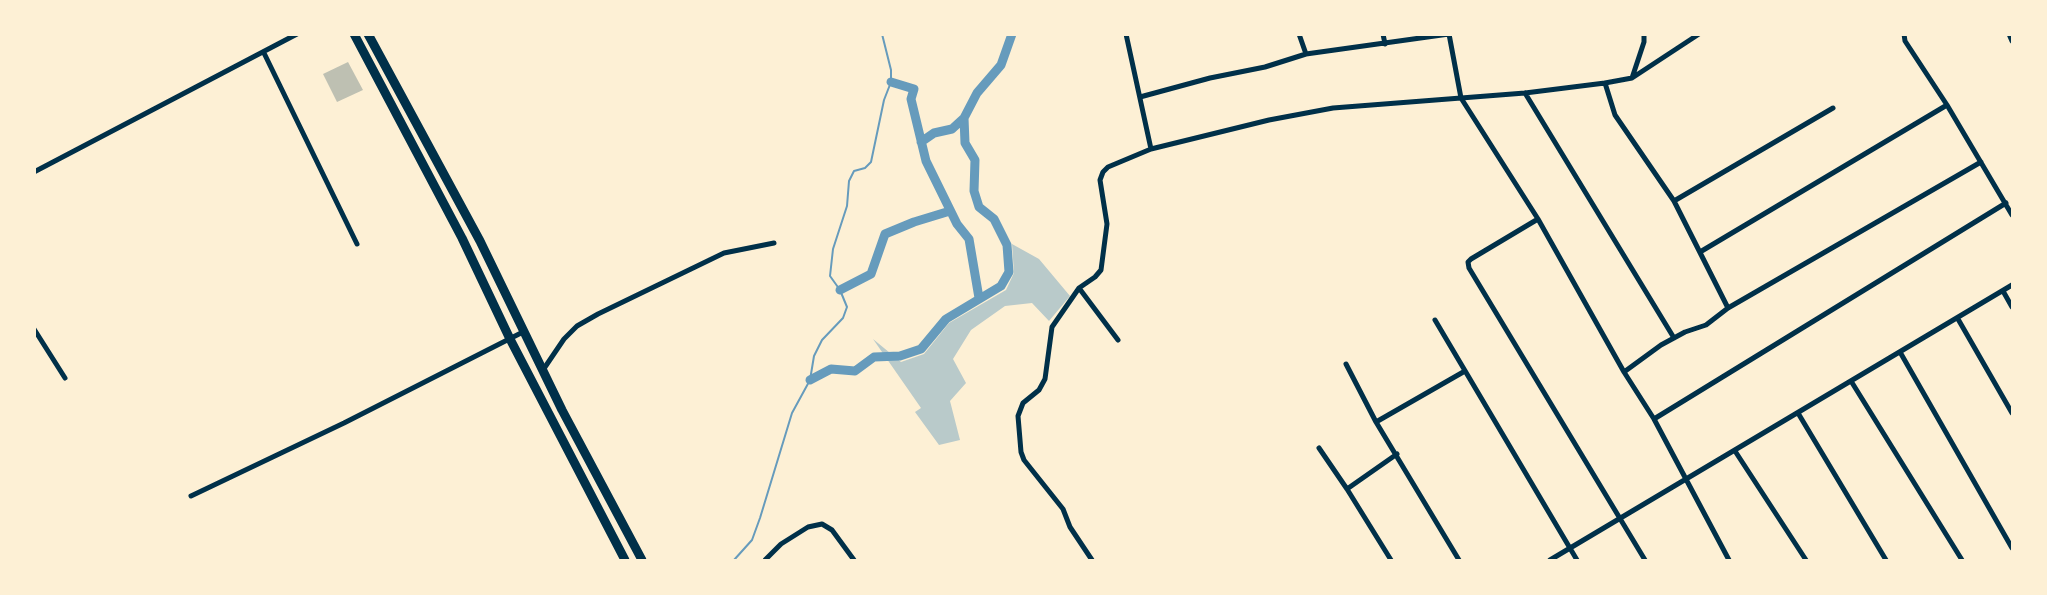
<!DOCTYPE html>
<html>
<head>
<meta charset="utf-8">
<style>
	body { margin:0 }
	#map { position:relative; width:2047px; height:595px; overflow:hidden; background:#fdf0d5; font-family:"Noto Serif",serif }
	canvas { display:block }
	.frame { position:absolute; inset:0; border:36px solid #fdf0d5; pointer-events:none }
</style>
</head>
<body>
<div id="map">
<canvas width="2047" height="595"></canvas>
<div class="frame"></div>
</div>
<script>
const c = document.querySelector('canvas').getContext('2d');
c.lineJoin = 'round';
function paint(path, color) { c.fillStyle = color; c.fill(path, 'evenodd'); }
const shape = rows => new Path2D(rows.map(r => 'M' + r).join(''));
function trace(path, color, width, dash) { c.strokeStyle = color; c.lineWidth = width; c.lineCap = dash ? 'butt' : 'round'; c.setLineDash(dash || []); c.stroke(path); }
paint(shape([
	[1012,244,1039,259,1070,296,1049,321,1032,303,1005,306,971,330,953,359,966,383,950,401,960,440,939,445,915,412,921,408,873,339,901,362,924,354,949,323,1006,290,1014,273]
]), '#b9caca');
trace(shape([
	[734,560,752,540,760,518,792,413,810,380,814,356,822,340,843,318,847,307,840,290,830,276,833,249,847,206,849,181,854,171,865,168,871,162,884,100,891,82,891,70,882,34]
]), '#669bbc', 2);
trace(shape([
	[891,82,914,89,911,99,926,161,957,224,969,239,979,298],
	[921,142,934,133,952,129,964,118,977,93,1001,65,1012,34],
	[840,290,871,274,885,234,914,222,950,211],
	[810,380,831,369,855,371,874,357,900,356,921,349,946,319,1001,286,1009,272,1007,245,994,219,979,207,974,191,975,160,965,143,964,118]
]), '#669bbc', 9);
paint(shape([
	[348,62,363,90,337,102,323,74]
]), '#bec0b2');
trace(shape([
	[1126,34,1151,149],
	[1299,34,1306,54],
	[1383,34,1385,44],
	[1904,34,1905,41,1947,105,2012,215],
	[2009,34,2012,41],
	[264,53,357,244],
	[1632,78,1644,42,1644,34],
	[1605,83,1615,115,1674,201,1728,308],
	[1525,93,1674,338],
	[1140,97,1210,78,1265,67,1306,54,1449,34,1461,98,1538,219,1624,372,1654,419,1729,560],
	[34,172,297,34],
	[1674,201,1833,108],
	[1538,219,1471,259,1468,262,1469,268,1645,560],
	[1700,252,1947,105],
	[1079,288,1118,340],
	[2003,291,2012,307],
	[1958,319,2012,413],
	[1435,320,1577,560],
	[34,329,65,378],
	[1900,352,2012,548],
	[1346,364,1376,422,1459,560],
	[543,370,564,339,577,326,598,314,724,253,774,243],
	[1624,372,1661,345,1685,332,1706,325,1728,308,1981,162],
	[1851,381,1962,560],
	[1798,413,1886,560],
	[1654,419,2006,203],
	[1376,422,1465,371],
	[1319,448,1347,489,1391,560],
	[1735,451,1806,560],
	[1347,489,1397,454],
	[191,496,344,423,523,332],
	[765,560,781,544,808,527,822,524,832,530,854,560],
	[1092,560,1070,527,1063,509,1024,460,1021,452,1018,416,1023,403,1039,390,1045,379,1052,327,1079,288,1095,277,1101,270,1107,224,1100,180,1103,172,1108,167,1151,149,1269,120,1333,108,1525,93,1605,83,1632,78,1699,34],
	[1550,560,2012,285]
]), '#003049', 5);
trace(shape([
	[354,34,462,238,510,339,625,560],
	[368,34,480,241,562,410,642,560]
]), '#003049', 9);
</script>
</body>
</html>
